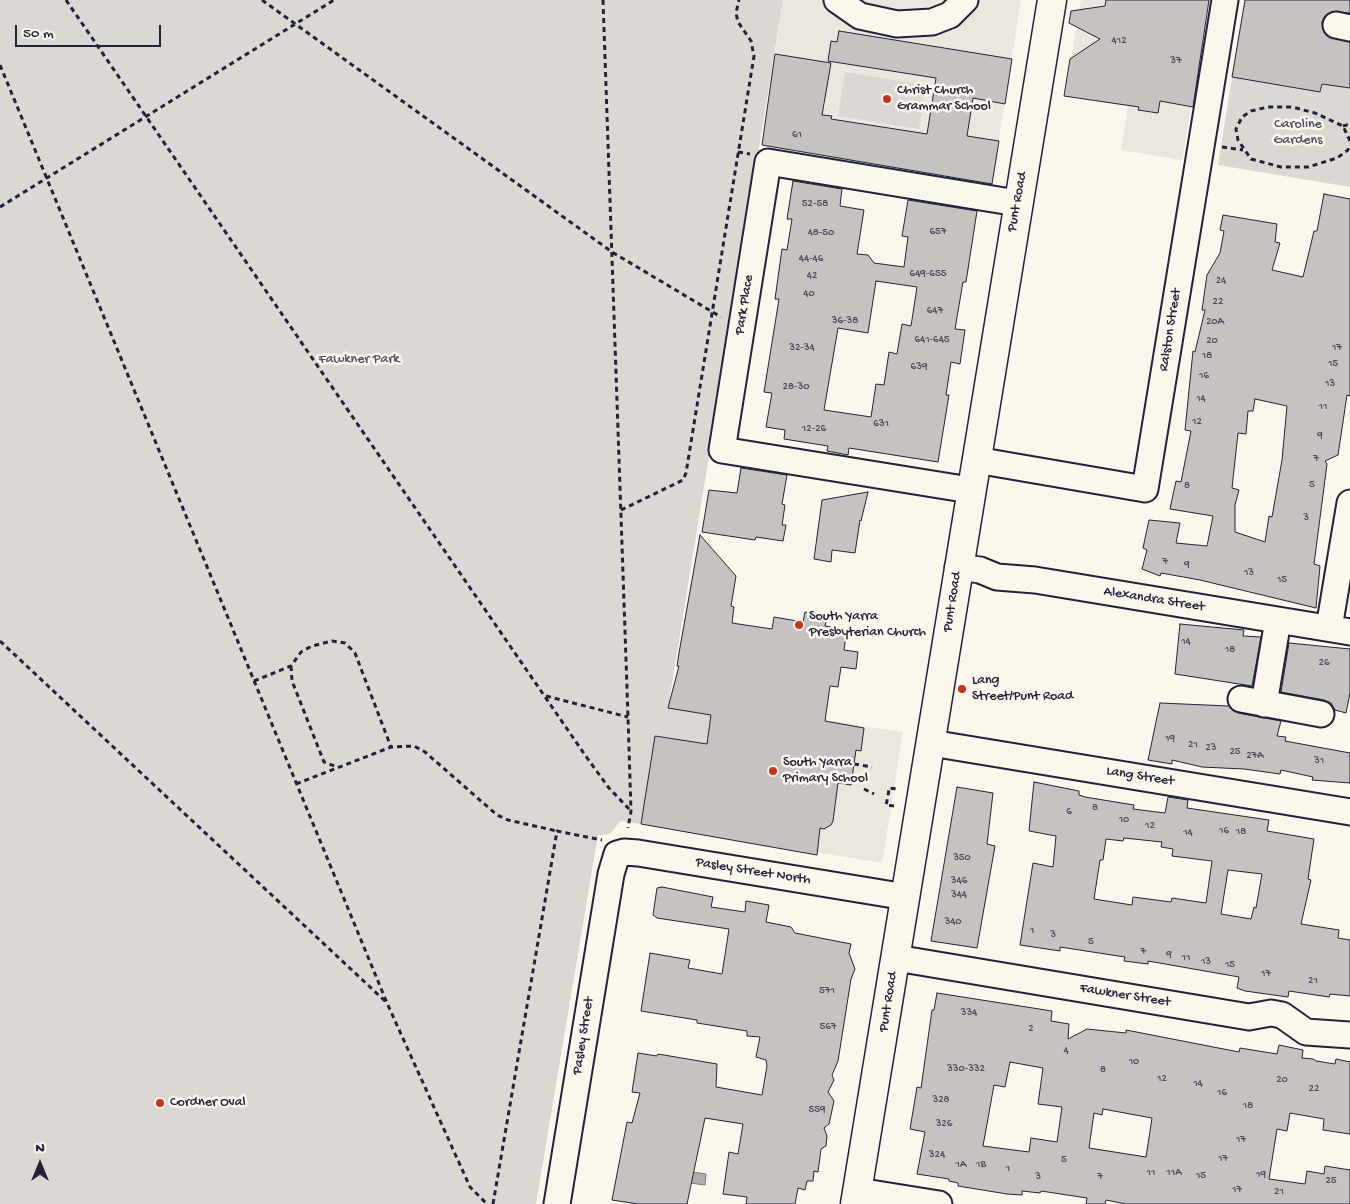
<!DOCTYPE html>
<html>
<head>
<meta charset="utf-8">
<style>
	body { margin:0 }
	#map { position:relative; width:1350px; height:1204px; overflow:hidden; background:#fbf7ec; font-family:"Gochi Hand",sans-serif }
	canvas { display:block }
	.north { position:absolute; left:15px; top:1139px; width:50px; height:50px; -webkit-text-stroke:4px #fbf7ec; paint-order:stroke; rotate:0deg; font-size:14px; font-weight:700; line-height:20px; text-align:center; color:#22223b }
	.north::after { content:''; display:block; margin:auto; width:18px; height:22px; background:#22223b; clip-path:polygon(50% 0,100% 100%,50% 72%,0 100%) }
	.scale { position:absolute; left:15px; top:25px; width:146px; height:22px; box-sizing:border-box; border:2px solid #22223b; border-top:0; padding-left:6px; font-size:15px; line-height:18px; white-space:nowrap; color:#22223b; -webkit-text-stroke:4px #fbf7ec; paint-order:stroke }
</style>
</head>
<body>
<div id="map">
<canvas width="1350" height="1204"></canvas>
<div class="north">N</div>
<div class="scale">50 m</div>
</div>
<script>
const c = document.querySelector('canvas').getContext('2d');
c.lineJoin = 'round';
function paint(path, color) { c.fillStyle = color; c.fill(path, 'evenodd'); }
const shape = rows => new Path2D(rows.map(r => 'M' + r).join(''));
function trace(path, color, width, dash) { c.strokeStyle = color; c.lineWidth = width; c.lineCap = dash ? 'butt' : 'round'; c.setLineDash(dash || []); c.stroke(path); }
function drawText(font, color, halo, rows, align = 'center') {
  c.font = font + ' "Gochi Hand",sans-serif'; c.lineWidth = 5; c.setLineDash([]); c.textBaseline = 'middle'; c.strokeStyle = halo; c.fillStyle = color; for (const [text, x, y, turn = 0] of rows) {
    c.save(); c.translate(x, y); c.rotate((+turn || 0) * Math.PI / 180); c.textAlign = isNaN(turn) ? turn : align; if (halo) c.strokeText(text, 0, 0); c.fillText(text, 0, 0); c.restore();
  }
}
paint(shape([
	[783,0,1021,0,991,190,826,164,834,117,767,106],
	[1081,0,1209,0,1182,160,1121,150,1128,106,1065,96],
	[669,696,903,732,882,863,641,824,655,736,663,737]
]), '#ebe7df');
paint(shape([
	[0,0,783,0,668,708,694,712,716,704,718,739,708,737,707,745,656,736,641,824,620,821,612,832,606,835,598,835,536,1204,0,1204],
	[845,72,926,85,919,129,838,116],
	[1232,77,1321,92,1322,84,1350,88,1350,187,1218,165]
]), '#dbd8d3');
const water = shape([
	[678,1170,706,1174,705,1185,676,1181,678,1170]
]);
paint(water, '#b1aeb0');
trace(water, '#787681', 1);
const building = shape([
	[1106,0,1209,0,1193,107,1160,101,1158,113,1138,110,1139,107,1064,96,1070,59,1100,39,1069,23,1071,11,1105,6,1106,0],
	[1245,0,1350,0,1350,13,1331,12,1325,16,1322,22,1323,30,1327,36,1350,42,1350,88,1322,84,1320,92,1232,77,1245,0],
	[839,31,1012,59,1005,104,973,98,967,136,999,141,992,184,762,145,775,54,831,63,822,115,832,116,831,119,927,134,936,78,828,61,831,41,837,42,839,31],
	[793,181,842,189,840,206,864,210,857,254,868,255,874,263,904,267,908,237,902,236,908,200,977,211,966,282,963,282,955,329,965,330,960,364,951,362,946,395,949,395,938,462,849,448,848,455,827,451,828,446,784,439,785,430,766,427,772,393,764,392,779,299,775,299,782,249,787,250,792,219,787,219,793,181],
	[876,281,917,287,911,326,902,324,897,354,889,352,884,385,876,384,871,417,824,410,838,328,868,333,876,281],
	[1324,194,1350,199,1350,396,1347,395,1338,455,1325,461,1327,464,1314,564,1320,566,1316,608,1200,580,1161,573,1160,576,1142,569,1147,550,1143,548,1149,520,1180,523,1176,543,1207,546,1213,516,1170,509,1176,481,1181,482,1191,431,1185,430,1193,351,1195,352,1205,310,1202,310,1207,275,1220,253,1224,231,1220,230,1223,215,1277,224,1275,242,1280,243,1272,270,1303,277,1314,231,1317,231,1324,194],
	[1255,399,1287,406,1282,460,1272,517,1269,516,1265,542,1235,532,1235,505,1239,490,1232,488,1238,433,1246,434,1248,411,1253,411,1255,399],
	[741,468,787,475,782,504,785,505,782,525,786,525,783,541,756,537,755,540,702,532,709,490,737,493,741,468],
	[868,492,861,521,860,520,855,553,832,550,831,562,814,559,822,500,868,492],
	[700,535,736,576,731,606,734,607,732,623,772,629,774,617,803,622,805,612,827,616,825,626,847,629,844,650,858,652,856,669,841,667,838,687,830,686,825,721,864,728,861,751,856,750,851,785,838,783,833,821,831,825,824,829,820,828,817,855,641,824,655,736,707,744,711,715,668,708,679,666,677,666,679,653,700,535],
	[1180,624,1244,630,1243,636,1261,637,1252,686,1175,674,1180,624],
	[1289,643,1350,649,1350,693,1346,713,1335,710,1331,703,1324,700,1281,692,1289,643],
	[1160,703,1229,706,1238,713,1281,721,1277,736,1286,737,1285,741,1350,753,1350,783,1312,780,1313,777,1281,770,1280,774,1244,769,1202,767,1172,760,1172,764,1148,760,1160,703],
	[1034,782,1079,791,1079,795,1085,797,1134,805,1133,809,1165,813,1168,797,1188,800,1187,808,1269,820,1267,831,1314,839,1308,879,1311,880,1301,924,1339,930,1338,938,1350,940,1350,996,1330,994,1329,997,1289,991,1288,997,1245,991,1237,988,1239,977,1148,961,1148,964,1124,961,1125,957,1060,947,1060,951,1020,945,1033,863,1053,867,1056,836,1029,831,1034,782],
	[1124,838,1162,842,1161,847,1173,849,1172,856,1212,861,1206,903,1172,898,1171,902,1133,897,1132,905,1094,899,1100,860,1103,860,1106,839,1123,841,1124,838],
	[1228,870,1262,874,1256,908,1254,907,1251,919,1221,914,1228,870],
	[957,787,993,793,987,844,995,846,977,948,931,941,957,787],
	[662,887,713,897,711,907,745,912,746,901,769,905,766,922,791,927,795,933,851,944,849,953,855,969,851,979,838,1061,832,1075,834,1080,828,1092,834,1101,829,1124,824,1128,827,1136,826,1146,821,1149,818,1172,814,1171,813,1181,807,1181,805,1190,798,1188,795,1204,746,1204,747,1197,723,1194,729,1152,738,1154,743,1124,705,1118,687,1204,638,1204,612,1200,627,1122,632,1123,640,1093,632,1092,638,1053,657,1056,658,1054,717,1064,716,1087,762,1095,767,1066,766,1060,756,1057,760,1037,747,1036,747,1031,697,1023,697,1020,641,1011,650,953,690,960,688,968,722,974,729,929,657,918,653,915,657,888,662,887],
	[937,993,1052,1011,1051,1021,1069,1024,1068,1039,1087,1029,1126,1033,1126,1030,1239,1052,1240,1048,1277,1054,1279,1045,1303,1050,1302,1058,1313,1059,1316,1061,1335,1064,1336,1059,1350,1062,1350,1134,1323,1130,1324,1119,1290,1113,1287,1131,1277,1129,1269,1179,1305,1184,1307,1171,1324,1174,1325,1166,1350,1170,1350,1204,1126,1204,1106,1200,1105,1204,1086,1204,1087,1198,1041,1191,1040,1193,1022,1191,1022,1195,1007,1194,958,1186,958,1183,949,1181,949,1179,917,1174,925,1132,910,1129,917,1087,921,1088,932,1010,934,1010,937,993],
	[1010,1062,1043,1068,1038,1104,1062,1107,1057,1142,1031,1138,1029,1152,983,1146,994,1085,1005,1087,1010,1062],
	[1103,1109,1152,1118,1146,1157,1089,1148,1094,1113,1102,1115,1103,1109]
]);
paint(building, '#c6c2c0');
trace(building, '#22223b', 1);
const minor = shape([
	[837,0,860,16,897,24,932,22,950,15,965,0],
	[1336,25,1350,28],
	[976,460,1145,489,1225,0],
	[970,490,722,450,768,162,1017,203],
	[958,567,980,570,997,577,1035,580,1350,632],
	[1329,628,1350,503],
	[1241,699,1321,714],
	[1264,704,1278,620],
	[931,743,1350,812],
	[896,958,1249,1017,1271,1013,1282,1015,1306,1032,1350,1035],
	[858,1191,939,1204],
	[557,1204,611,874,617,854,624,852,638,853,906,897]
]);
const highway = shape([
	[855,1204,1052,0]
]);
trace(minor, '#22223b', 29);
trace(highway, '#22223b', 31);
trace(shape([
	[66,0,585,755,609,788,631,811],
	[262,0,612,252,721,317],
	[603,0,628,717,631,811,628,828],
	[0,65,387,1003,470,1187,487,1204],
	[1343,126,1350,124],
	[1350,141,1343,126,1315,113,1292,107,1268,107,1251,111,1242,117,1236,129,1238,140,1251,159,1281,167,1308,167,1337,158,1348,150,1350,145],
	[1222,147,1243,150],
	[738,152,750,154],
	[0,207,334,0],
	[621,510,683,480,686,473,754,56,751,41,738,22,736,13,739,0],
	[0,641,385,1001],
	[291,666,292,681,324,762,337,767],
	[254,681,291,666,301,652,312,646,332,641,345,643,355,653,391,747],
	[546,696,628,717],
	[854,764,872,767],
	[296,784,391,747,414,746,425,752,497,815,508,820,557,831],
	[864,789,874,794],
	[894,806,886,805,888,796,889,788,897,789],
	[493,1204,557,831,602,840]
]), '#22223b', 3, [5, 4]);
trace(minor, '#fbf7ec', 25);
trace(highway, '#fbf7ec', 28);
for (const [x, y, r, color] of [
	[887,99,5,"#c8321e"],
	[799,625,5,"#c8321e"],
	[962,689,5,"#c8321e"],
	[773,771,5,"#c8321e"],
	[160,1103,5,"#c8321e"]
]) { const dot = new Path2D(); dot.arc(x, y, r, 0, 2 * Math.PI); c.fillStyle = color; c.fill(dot); trace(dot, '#fbf7ec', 2); }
drawText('11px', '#4b4a5c', null, [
	["412",1119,41],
	["37",1176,61],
	["61",797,135],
	["52-58",815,204],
	["657",938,232],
	["48-50",821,233],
	["44-46",811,259],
	["649-655",928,274],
	["42",812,276],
	["24",1221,281],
	["40",809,294],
	["22",1218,302],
	["647",935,311],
	["36-38",845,321],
	["20A",1215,322],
	["641-645",932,340],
	["20",1212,341],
	["32-34",802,348],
	["17",1337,348],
	["18",1207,356],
	["15",1333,364],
	["639",919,367],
	["16",1204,376],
	["13",1330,384],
	["28-30",796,387],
	["14",1201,399],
	["11",1323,407],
	["12",1197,422],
	["631",881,424],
	["12-26",814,429],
	["9",1320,436],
	["7",1316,459],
	["5",1312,485],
	["8",1187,486],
	["3",1306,518],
	["7",1165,562],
	["9",1187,565],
	["13",1249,573],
	["15",1282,580],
	["14",1186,642],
	["18",1230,650],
	["26",1324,663],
	["19",1170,739],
	["21",1193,745],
	["23",1211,748],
	["25",1235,752],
	["27A",1255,756],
	["31",1319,761],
	["8",1095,808],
	["6",1069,812],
	["10",1124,820],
	["12",1150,826],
	["16",1224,831],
	["18",1241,832],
	["14",1188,833],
	["350",962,858],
	["346",959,881],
	["344",959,895],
	["340",953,922],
	["1",1032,931],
	["3",1053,935],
	["5",1091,942],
	["7",1143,952],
	["9",1169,955],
	["11",1186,958],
	["13",1206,962],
	["15",1230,965],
	["17",1266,974],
	["21",1313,981],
	["571",827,991],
	["334",969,1013],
	["567",828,1027],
	["2",1031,1029],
	["4",1066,1051],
	["10",1134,1062],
	["330-332",966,1069],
	["8",1103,1070],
	["12",1162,1079],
	["20",1282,1080],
	["14",1198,1084],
	["22",1314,1089],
	["16",1222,1093],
	["328",941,1100],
	["18",1248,1106],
	["559",817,1110],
	["326",944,1124],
	["17",1241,1140],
	["324",937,1155],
	["17",1223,1159],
	["5",1064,1160],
	["1A",961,1165],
	["1B",981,1165],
	["1",1008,1169],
	["11",1151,1173],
	["11A",1174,1173],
	["19",1261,1175],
	["15",1201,1176],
	["3",1038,1177],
	["7",1100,1177],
	["25",1331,1181],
	["17",1237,1190],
	["21",1279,1192]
]);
drawText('14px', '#22223b', '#fbf7ec', [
	["Christ Church",897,91],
	["Grammar School",897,107],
	["South Yarra",809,617],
	["Presbyterian Church",809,633],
	["Lang",972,681],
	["Street/Punt Road",972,697],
	["South Yarra",783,763],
	["Primary School",783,779],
	["Cordner Oval",170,1103]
], 'left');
drawText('14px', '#505061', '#fbf7ec', [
	["Caroline",1298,125],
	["Gardens",1298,141],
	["Fawkner Park",359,360]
]);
drawText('14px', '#22223b', '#fbf7ec', [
	["Punt Road",1018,202,-80],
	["Park Place",745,305,-81],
	["Ralston Street",1171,330,-81],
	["Alexandra Street",1154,600,9],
	["Punt Road",953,602,-81],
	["Lang Street",1140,777,9],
	["Pasley Street North",753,872,9],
	["Fawkner Street",1125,996,9],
	["Punt Road",889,1002,-81],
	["Pasley Street",584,1036,-81]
]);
</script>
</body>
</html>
